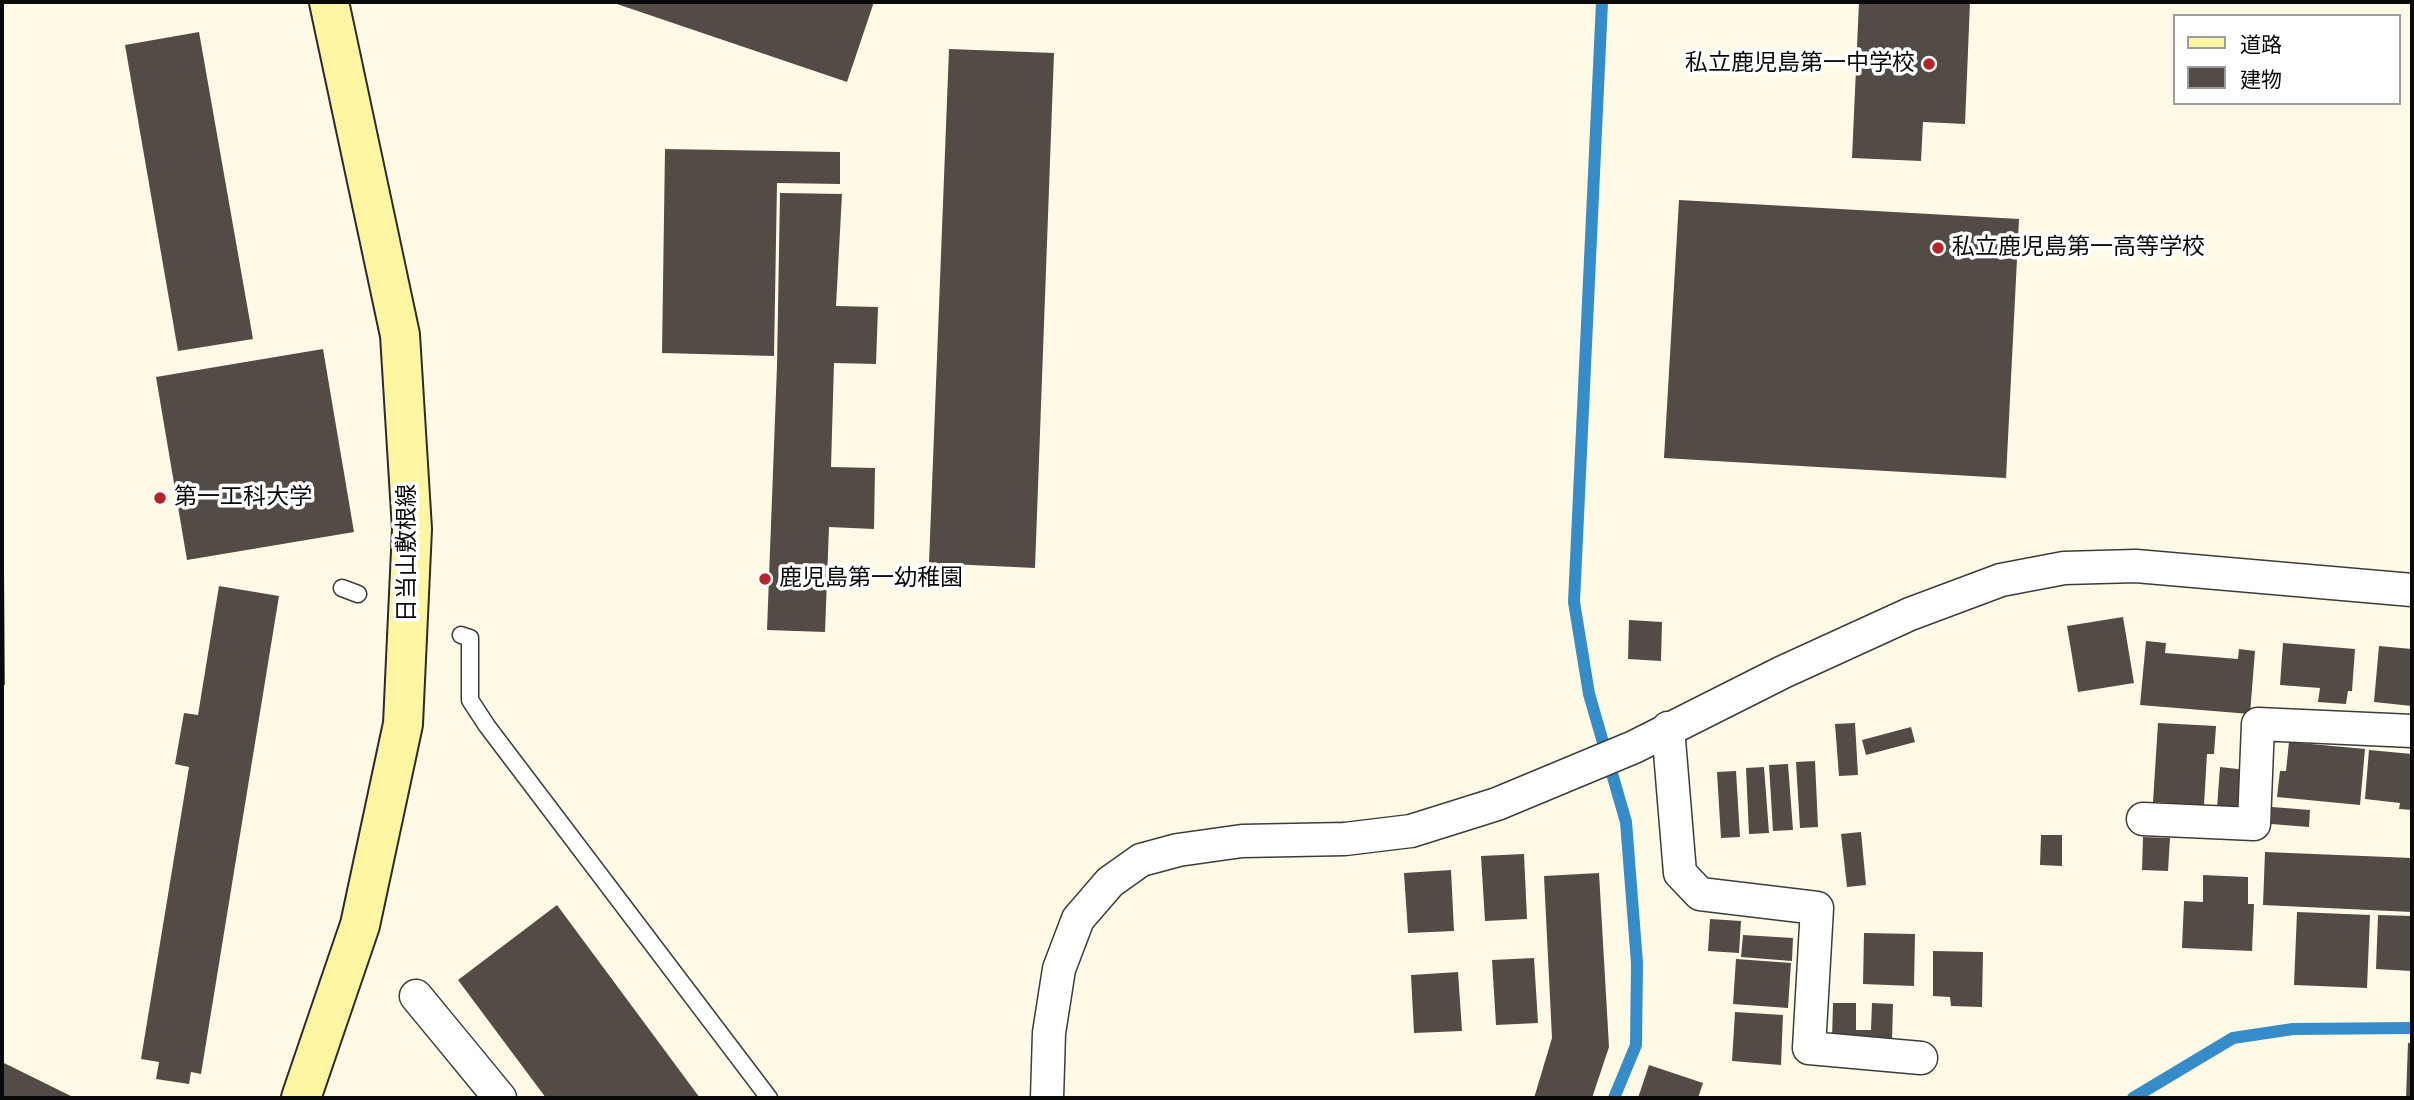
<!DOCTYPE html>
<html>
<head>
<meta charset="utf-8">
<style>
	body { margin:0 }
	#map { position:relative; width:2414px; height:1100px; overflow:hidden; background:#fffae6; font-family:"Times New Roman","Noto Sans JP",serif }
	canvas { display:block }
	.frame { position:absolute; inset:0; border:4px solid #090909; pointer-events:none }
	.legend { position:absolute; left:2173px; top:14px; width:228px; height:91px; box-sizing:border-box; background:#fff; border:2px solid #9d9d9d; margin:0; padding:9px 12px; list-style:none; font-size:21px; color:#090909 }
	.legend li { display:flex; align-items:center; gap:14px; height:35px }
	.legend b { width:35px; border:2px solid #9d9d9d }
</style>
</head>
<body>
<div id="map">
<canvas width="2414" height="1100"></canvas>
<div class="frame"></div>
<ul class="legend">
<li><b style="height:9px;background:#fdf5a2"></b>道路</li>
<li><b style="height:19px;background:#524b46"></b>建物</li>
</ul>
</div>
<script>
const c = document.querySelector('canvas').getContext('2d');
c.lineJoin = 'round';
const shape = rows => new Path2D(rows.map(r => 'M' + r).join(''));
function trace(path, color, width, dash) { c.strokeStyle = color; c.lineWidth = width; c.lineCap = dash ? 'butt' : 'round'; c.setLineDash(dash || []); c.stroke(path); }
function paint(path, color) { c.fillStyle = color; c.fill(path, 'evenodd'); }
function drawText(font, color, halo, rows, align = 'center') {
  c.font = font + ' "Times New Roman","Noto Sans JP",serif'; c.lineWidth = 7; c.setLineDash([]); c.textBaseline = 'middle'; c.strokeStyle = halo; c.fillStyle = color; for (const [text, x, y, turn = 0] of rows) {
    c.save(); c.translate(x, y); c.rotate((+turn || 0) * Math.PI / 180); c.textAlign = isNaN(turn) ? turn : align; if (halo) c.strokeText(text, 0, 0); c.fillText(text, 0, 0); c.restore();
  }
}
trace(shape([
	[1602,2,1574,602,1589,694,1626,822,1637,963,1636,1045,1614,1098],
	[2133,1098,2233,1038,2293,1029,2412,1028]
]), '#368cc9', 12);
paint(shape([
	[611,2,874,2,847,82],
	[1859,2,1970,2,1965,124,1923,122,1921,161,1852,158],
	[199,32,253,339,178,351,125,45],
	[949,49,1054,53,1035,568,929,563],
	[665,149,840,152,840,184,777,183,774,356,662,353],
	[780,193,842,194,836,306,878,307,876,364,834,363,831,467,875,468,874,529,829,527,825,632,767,630,777,366],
	[1679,200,2019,219,2006,478,1664,458],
	[323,349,354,532,187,560,156,377],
	[2,570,4,570,5,685,2,685],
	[219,586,279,596,201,1074,191,1072,189,1084,156,1079,159,1062,141,1059,189,767,175,764,184,713,198,715],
	[2123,617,2134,683,2078,692,2067,626],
	[1629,620,1662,622,1661,661,1628,659],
	[2146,641,2166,643,2165,653,2238,659,2239,649,2255,651,2250,714,2140,705],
	[2283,643,2355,649,2352,691,2348,691,2346,704,2318,702,2320,688,2280,685],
	[2379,646,2412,649,2412,706,2374,702],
	[1855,723,1858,775,1839,776,1835,724],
	[2158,723,2216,726,2214,754,2207,754,2204,805,2153,802],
	[1911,727,1915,742,1866,755,1862,740],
	[2289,742,2365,749,2360,805,2277,797,2280,771,2286,771],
	[2369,750,2412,754,2412,810,2399,809,2400,803,2365,799],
	[1815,761,1818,827,1800,828,1796,762],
	[1788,764,1793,830,1773,831,1769,765],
	[1764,767,1769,833,1749,834,1746,768],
	[2220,767,2247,770,2243,810,2217,808],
	[1736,771,1740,837,1721,838,1717,772],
	[2272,807,2310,810,2309,827,2271,824],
	[1861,832,1866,885,1847,887,1841,834],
	[2041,835,2062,835,2062,866,2040,865],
	[2143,837,2170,838,2168,871,2142,870],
	[2265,852,2412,858,2412,912,2263,905],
	[1524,854,1527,919,1485,921,1481,856],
	[1451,870,1454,931,1408,933,1404,873],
	[1599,873,1609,1047,1592,1098,1534,1098,1552,1038,1544,876],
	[2203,875,2248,877,2248,904,2254,904,2252,951,2182,948,2184,901,2203,902],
	[557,905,700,1098,546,1098,458,980],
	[2297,912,2370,915,2367,988,2294,985],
	[2378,915,2412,916,2412,971,2376,969],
	[1710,919,1741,921,1739,953,1708,951],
	[1864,933,1915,934,1914,986,1863,984],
	[1743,935,1793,938,1792,961,1741,957],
	[1933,951,1983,952,1982,1007,1951,1006,1950,997,1933,996],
	[1534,958,1538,1023,1496,1025,1492,960],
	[1736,959,1791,963,1788,1008,1733,1004],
	[1458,972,1462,1031,1414,1033,1411,975],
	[1833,1003,1856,1003,1856,1030,1871,1030,1872,1003,1893,1004,1892,1041,1832,1040],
	[1735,1012,1783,1015,1781,1065,1732,1061],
	[2408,1043,2412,1043,2412,1098,2406,1098],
	[2,1062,75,1098,2,1098],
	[1649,1065,1703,1083,1698,1098,1638,1098]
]), '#524b46');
const service = shape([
	[342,588,358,594],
	[461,635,470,638,470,700,487,726,769,1098]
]);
const minor = shape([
	[1668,728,1680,873,1700,894,1817,908,1809,1048,1921,1058],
	[2143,819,2254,824,2258,724,2412,731],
	[416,996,500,1098],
	[1047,1098,1049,1033,1059,969,1078,919,1110,882,1141,860,1178,850,1242,841,1345,839,1411,831,1497,804,1634,747,1783,672,1910,614,2001,580,2064,568,2136,566,2412,590]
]);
const secondary = shape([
	[301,1098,360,925,403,724,412,529,400,335,329,2]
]);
trace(service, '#3c3c3c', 19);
trace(minor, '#3c3c3c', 35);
trace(secondary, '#2b2b2b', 42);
trace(service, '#fff', 16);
trace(minor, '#fff', 32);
trace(secondary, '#fdf5a2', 38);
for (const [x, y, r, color] of [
	[1929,64,7,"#b5262a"],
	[1938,248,7,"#b5262a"],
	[160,498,7,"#b5262a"],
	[765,579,7,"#b5262a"]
]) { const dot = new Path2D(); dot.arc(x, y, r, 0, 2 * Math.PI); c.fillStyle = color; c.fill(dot); trace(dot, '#fff', 2.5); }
drawText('23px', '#090909', '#fff', [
	["私立鹿児島第一中学校",1915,64,"right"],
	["私立鹿児島第一高等学校",1952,248],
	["第一工科大学",174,498],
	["鹿児島第一幼稚園",779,579]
], 'left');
drawText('23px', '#090909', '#fff', [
	["日当山敷根線",408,553,-90]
]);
</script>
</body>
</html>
